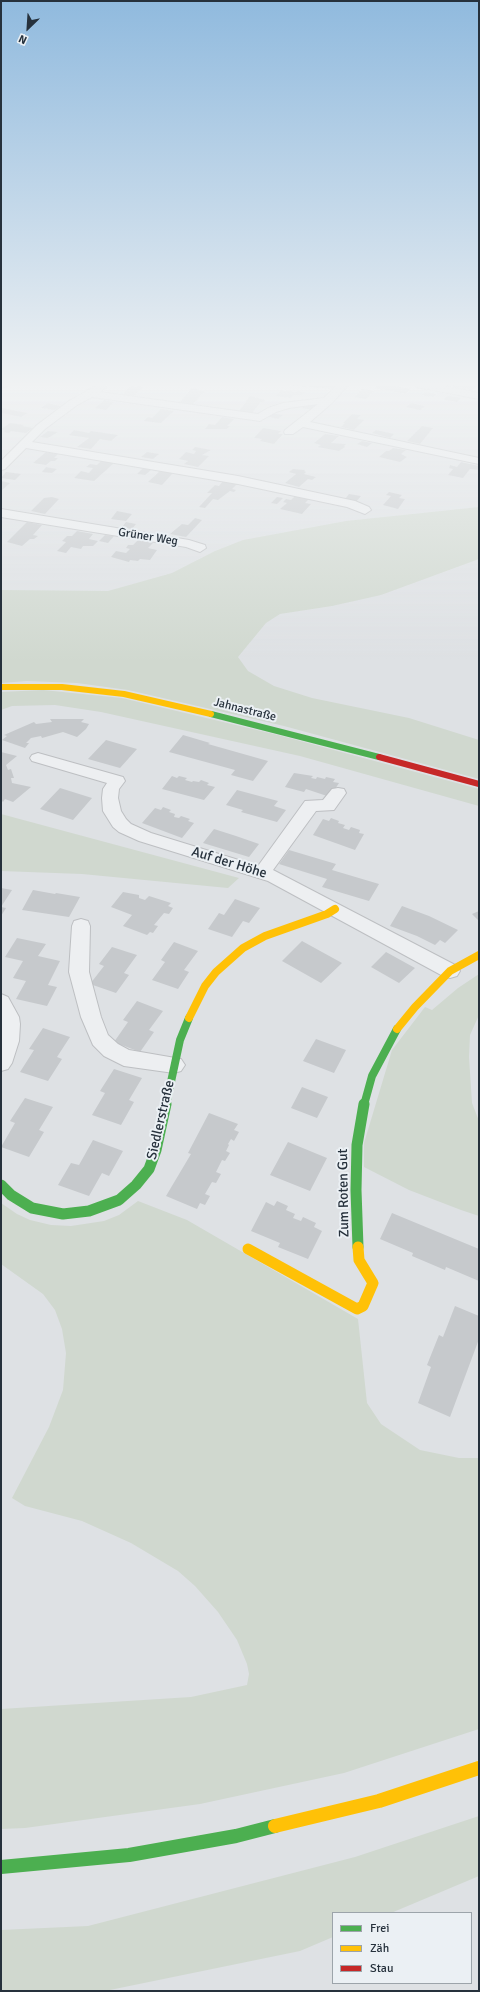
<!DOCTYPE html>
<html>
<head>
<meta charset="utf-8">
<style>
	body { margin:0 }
	#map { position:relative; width:480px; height:1992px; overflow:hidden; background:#dee1e4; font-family:Signika,sans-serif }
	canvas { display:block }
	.frame { position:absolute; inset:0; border:2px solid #26313c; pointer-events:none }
	.legend { position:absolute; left:332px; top:1912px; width:140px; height:72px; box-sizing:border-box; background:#ebf0f4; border:1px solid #9ca4aa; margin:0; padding:5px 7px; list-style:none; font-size:12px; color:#26313c }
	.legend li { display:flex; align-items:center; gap:8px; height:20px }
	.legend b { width:20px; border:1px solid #9ca4aa }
	.north { position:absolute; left:8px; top:8px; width:40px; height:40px; -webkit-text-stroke:3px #ebf0f4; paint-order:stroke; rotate:205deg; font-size:11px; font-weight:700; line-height:16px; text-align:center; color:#26313c }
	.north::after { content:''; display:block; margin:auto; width:14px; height:18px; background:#26313c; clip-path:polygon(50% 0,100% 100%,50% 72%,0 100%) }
</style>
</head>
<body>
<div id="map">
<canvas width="480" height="1992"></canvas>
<div class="frame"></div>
<ul class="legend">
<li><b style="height:5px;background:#4caf50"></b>Frei</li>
<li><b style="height:5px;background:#ffc107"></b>Zäh</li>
<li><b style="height:5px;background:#c62828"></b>Stau</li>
</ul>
<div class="north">N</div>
</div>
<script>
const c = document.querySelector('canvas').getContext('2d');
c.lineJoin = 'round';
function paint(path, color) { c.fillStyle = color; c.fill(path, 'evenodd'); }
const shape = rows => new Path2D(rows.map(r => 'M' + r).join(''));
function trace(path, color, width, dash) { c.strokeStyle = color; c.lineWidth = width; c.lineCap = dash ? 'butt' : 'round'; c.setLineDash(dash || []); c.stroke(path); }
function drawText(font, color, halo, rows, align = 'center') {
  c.font = font + ' Signika,sans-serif'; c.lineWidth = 4; c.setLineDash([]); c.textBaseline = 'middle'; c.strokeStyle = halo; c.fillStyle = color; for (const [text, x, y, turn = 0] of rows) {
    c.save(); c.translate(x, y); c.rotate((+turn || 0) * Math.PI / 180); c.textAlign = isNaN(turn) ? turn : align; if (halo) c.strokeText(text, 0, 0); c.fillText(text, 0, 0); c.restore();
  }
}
paint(shape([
	[276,384,341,384,336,389]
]), '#ccd1d7');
paint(shape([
	[479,507,479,559,381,595,332,606,280,614,266,623,238,657,248,671,274,686,312,698,409,718,479,740,479,779,284,726,128,690,77,683,27,681,1,683,1,590,108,591,172,573,215,551,243,540,346,521],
	[43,690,122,698,278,735,479,789,479,806,300,756,101,712,55,705,12,706,1,710,1,692],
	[1,814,239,878,228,888,82,874,1,871],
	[479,974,479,1015,470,1035,469,1057,472,1103,479,1121,479,1216,461,1210,409,1190,364,1167,364,1143,392,1050,425,1007,432,1010,458,988],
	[138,1201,187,1220,358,1319,367,1403,381,1424,420,1450,459,1458,479,1458,479,1729,344,1773,200,1804,25,1828,1,1829,1,1709,191,1697,247,1685,249,1674,247,1664,237,1640,218,1612,195,1586,178,1571,131,1543,82,1521,25,1506,12,1498,49,1427,63,1390,66,1353,62,1329,55,1310,43,1294,1,1264,1,1203,17,1214,30,1220,51,1225,71,1226,104,1221,119,1215],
	[479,1816,479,1876,391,1913,333,1913,333,1937,300,1951,105,1991,1,1991,1,1930,88,1926,355,1857]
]), '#d0d8cf');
paint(shape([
	[378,384,384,384,410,389,406,394,375,388],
	[455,384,470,384,476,386,472,390,453,386],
	[131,386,143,387,134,396,122,395],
	[192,388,206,392,202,394,192,405,179,403],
	[362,389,374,391,366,399,354,397],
	[281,390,295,392,297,391,305,392,302,395,293,395,291,398,276,396],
	[425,392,437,394,433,397,421,395],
	[250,396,265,400,263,403,261,402,252,413,239,411],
	[447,396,450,396,461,398,457,402,446,400,444,399],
	[104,400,114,402,106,410,95,408],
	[309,402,320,405,313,410,302,408],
	[47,403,61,406,55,410,41,408],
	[411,403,425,406,420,410,406,407],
	[2,408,11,410,28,413,21,417,1,413],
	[161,409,174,411,161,423,144,421,148,417,152,418],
	[272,413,283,415,278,419,266,416],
	[352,414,361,415,357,419,364,420,354,430,341,427,345,423,343,423],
	[222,417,234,419,227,426,230,426,227,429,205,429,209,424,215,425],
	[10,423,24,425,22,426,33,428,26,433,11,431,9,433,3,432,5,431,1,429],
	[422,426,433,428,420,444,407,441],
	[263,428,281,431,278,434,283,434,274,444,260,441,262,439,254,438],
	[74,430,89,433,91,431,118,435,111,441,100,439,91,449,77,447,89,438,69,435],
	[376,430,394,434,390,438,372,433],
	[48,431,58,432,48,438,40,437],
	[325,434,339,436,331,443,346,444,344,446,345,447,339,451,318,447,321,445,314,443],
	[362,441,372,443,367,447,357,444],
	[195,447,211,450,202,455,209,456,198,467,184,464,188,461,179,459,186,452,194,454,196,451,192,450],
	[393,448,406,450,401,454,407,457,400,462,379,457,386,451,389,451],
	[46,452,58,454,54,458,58,458,55,461,51,461,46,465,33,463],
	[147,452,159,454,153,459,141,457],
	[101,461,114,463,94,481,74,478,81,471,89,473,93,468,86,467,90,464,97,465],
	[461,462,479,466,479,470,470,469,463,478,448,475,453,469,449,468,450,465,457,467],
	[46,467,57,469,52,473,42,472],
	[143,468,151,470,145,475,137,474],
	[293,469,305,470,304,471,306,472,304,474,316,477,312,480,308,479,299,487,285,483,296,474,289,472],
	[160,471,173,473,162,485,148,482],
	[6,472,21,474,15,480,1,478],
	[1,481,10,483,1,491],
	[223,481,237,484,232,489,236,490,234,492,230,491,218,500,213,499,205,508,199,507,212,493,207,493,215,485,219,486],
	[389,492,402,495,399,498,405,499,398,509,383,505,391,496,386,495],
	[349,494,361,496,356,502,345,499],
	[296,495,310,498,305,503,311,504,302,514,280,509,287,503,283,502,286,499,291,500],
	[52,497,59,499,45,514,31,511,44,498],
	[277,497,283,498,277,504,271,503],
	[117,511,132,514,126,521,111,519],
	[195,518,202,520,186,537,170,534,182,524,188,525],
	[27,522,42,525,33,535,38,536,34,539,30,539,22,546,7,542],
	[126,522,136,524,132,529,122,527],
	[77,531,93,534,89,539,98,541,93,546,83,546,81,549,71,547,66,553,57,551,66,542,62,541,67,536,72,536],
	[105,535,114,536,108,543,99,541],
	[138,540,153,543,148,548,157,550,150,560,140,559,138,561,130,560,129,562,111,557,116,551,126,553,130,549,126,548,128,545,133,545],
	[50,719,84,719,81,722,89,724,86,729,77,737,63,732,42,738,41,736,31,738,26,743,29,743,25,748,2,740,7,736,4,735,34,722,36,724,52,722],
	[183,735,210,743,208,744,268,761,253,781,231,775,235,770,169,752],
	[106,740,137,749,120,768,88,759],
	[1,752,17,756,6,765,8,770,11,769,14,778,11,778,12,783,31,787,13,802,5,799,3,802,1,800],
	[294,773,313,776,311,778,316,779,317,777,325,779,326,777,335,779,333,782,339,783,330,797,306,789,304,792,285,787],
	[172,776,177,778,179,776,187,778,185,780,192,782,193,781,199,782,201,780,209,783,207,785,215,787,204,800,162,789],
	[60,788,92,798,73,820,40,809],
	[237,790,278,801,274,806,286,810,277,822,241,812,243,810,226,805],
	[163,807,171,810,169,812,175,814,174,817,179,818,181,816,190,819,188,821,194,823,182,838,142,823,155,808,161,810],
	[331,818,339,821,338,823,345,825,343,828,349,830,351,827,360,830,359,833,364,834,355,850,313,835,323,819,329,821],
	[214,829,236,836,259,844,249,857,203,843],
	[289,850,336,864,332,870,379,884,369,901,322,887,327,879,279,864],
	[1,888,12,890,1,907,6,908,1,916],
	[33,890,55,894,56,893,80,897,69,917,22,910],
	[123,892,139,895,139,898,145,900,149,896,171,903,168,906,173,908,169,914,164,913,154,925,158,926,153,933,150,932,147,935,123,926,132,915,111,907],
	[235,899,260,908,249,923,243,921,232,937,208,929,219,913,224,915],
	[402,906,429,916,458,930,445,943,440,940,435,945,417,936,390,926],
	[479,911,479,921,472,914],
	[17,938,46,944,38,956,60,961,48,985,57,987,47,1006,16,999,26,981,13,978,23,961,5,957],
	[302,941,342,963,321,983,282,961],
	[174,942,198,951,184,970,189,972,178,989,152,980,165,962,161,960],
	[112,947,137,955,124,973,129,975,116,993,90,984,104,966,99,964],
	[386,952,415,968,399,983,371,967],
	[137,1001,163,1011,149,1030,154,1032,140,1052,114,1042,128,1022,123,1020],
	[43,1028,70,1037,57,1057,62,1059,48,1081,20,1072,34,1050,29,1049],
	[316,1039,346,1050,334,1073,303,1061],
	[114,1069,142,1078,129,1100,134,1102,121,1125,92,1115,105,1093,100,1091],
	[302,1087,328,1097,317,1118,291,1108],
	[25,1098,53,1107,39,1130,44,1132,29,1157,1,1147,15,1123,10,1121],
	[209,1113,238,1124,234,1130,239,1132,234,1141,231,1139,228,1144,229,1145,226,1151,230,1153,225,1161,222,1160,216,1172,221,1174,216,1183,212,1182,205,1194,210,1196,205,1205,200,1203,197,1209,166,1196,191,1154,188,1153],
	[93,1140,123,1151,109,1176,102,1173,89,1196,58,1185,71,1163,79,1165],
	[288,1142,327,1158,310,1191,270,1175],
	[277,1201,288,1206,286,1210,295,1214,293,1218,301,1221,303,1217,316,1223,314,1227,322,1231,308,1259,278,1247,280,1243,251,1231,266,1202,274,1206],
	[392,1213,479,1249,479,1281,446,1267,445,1270,412,1256,413,1253,380,1239],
	[455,1306,479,1316,479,1339,450,1417,418,1403,431,1367,427,1365,439,1335,443,1337]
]), '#c6c9cc');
const street = shape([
	[1,384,13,384,1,388,1,384],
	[99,384,105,385,106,387,100,392,258,414,268,408,283,403,324,398,338,384,349,384,332,403,310,422,479,458,479,464,303,427,293,434,285,434,284,432,285,430,318,404,289,408,276,412,260,421,92,397,77,405,45,429,32,442,238,476,355,501,369,507,371,510,365,514,347,507,238,484,26,448,5,469,1,470,1,461,37,425,69,401,99,384],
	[412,384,435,384,479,393,479,399,417,387,412,384],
	[1,509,189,540,205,545,206,548,200,552,186,547,1,517,1,509],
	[38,753,123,777,125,781,119,789,118,798,121,811,126,819,131,824,151,833,258,866,305,801,323,800,332,789,338,788,344,789,346,793,334,810,316,811,273,870,457,966,460,971,457,976,450,978,443,976,268,881,139,841,119,832,113,827,103,811,102,798,103,789,107,783,32,761,30,758,32,755,38,753],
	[81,919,88,921,90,926,89,972,101,1017,108,1035,118,1044,129,1050,181,1059,185,1065,181,1071,174,1073,124,1066,104,1056,93,1045,81,1017,69,972,72,926,74,921,81,919],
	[1,994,8,997,19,1017,20,1024,19,1041,12,1063,8,1069,1,1071,1,994]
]);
trace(street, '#bdbfc2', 2);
paint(street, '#edeff1');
trace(shape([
	[211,714,379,757]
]), '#4caf50', 6);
trace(shape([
	[166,1105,180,1040,189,1018],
	[364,1105,372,1076,397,1029]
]), '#4caf50', 8);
trace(shape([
	[1,1185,11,1195,32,1208,63,1214,89,1211,119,1200,136,1185,149,1169,156,1150,166,1104],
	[358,1247,356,1190,357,1145,364,1104]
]), '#4caf50', 11);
trace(shape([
	[1,1867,129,1855,236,1836,275,1826]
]), '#4caf50', 14);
trace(shape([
	[1,687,62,687,124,694,211,714]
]), '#ffc107', 6);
trace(shape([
	[189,1018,205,986,216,972,243,948,265,936,327,914,335,909],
	[397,1029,415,1007,450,971,479,955]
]), '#ffc107', 8);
trace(shape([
	[248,1249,357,1309,363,1306,373,1283,359,1260,358,1247]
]), '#ffc107', 11);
trace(shape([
	[275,1826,379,1801,479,1768]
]), '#ffc107', 14);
trace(shape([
	[379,757,479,784]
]), '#c62828', 6);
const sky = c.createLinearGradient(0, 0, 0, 663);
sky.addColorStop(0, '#90bade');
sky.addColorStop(0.58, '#f0f2f3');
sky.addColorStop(1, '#f0f2f300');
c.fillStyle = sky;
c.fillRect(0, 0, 480, 663);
drawText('12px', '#26313c', '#ebf0f4', [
	["Grüner Weg",148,537,9],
	["Jahnastraße",245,710,14]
]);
drawText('14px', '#26313c', '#ebf0f4', [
	["Auf der Höhe",229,863,17],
	["Siedlerstraße",161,1120,-77],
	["Zum Roten Gut",344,1193,-91]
]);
</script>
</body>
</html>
